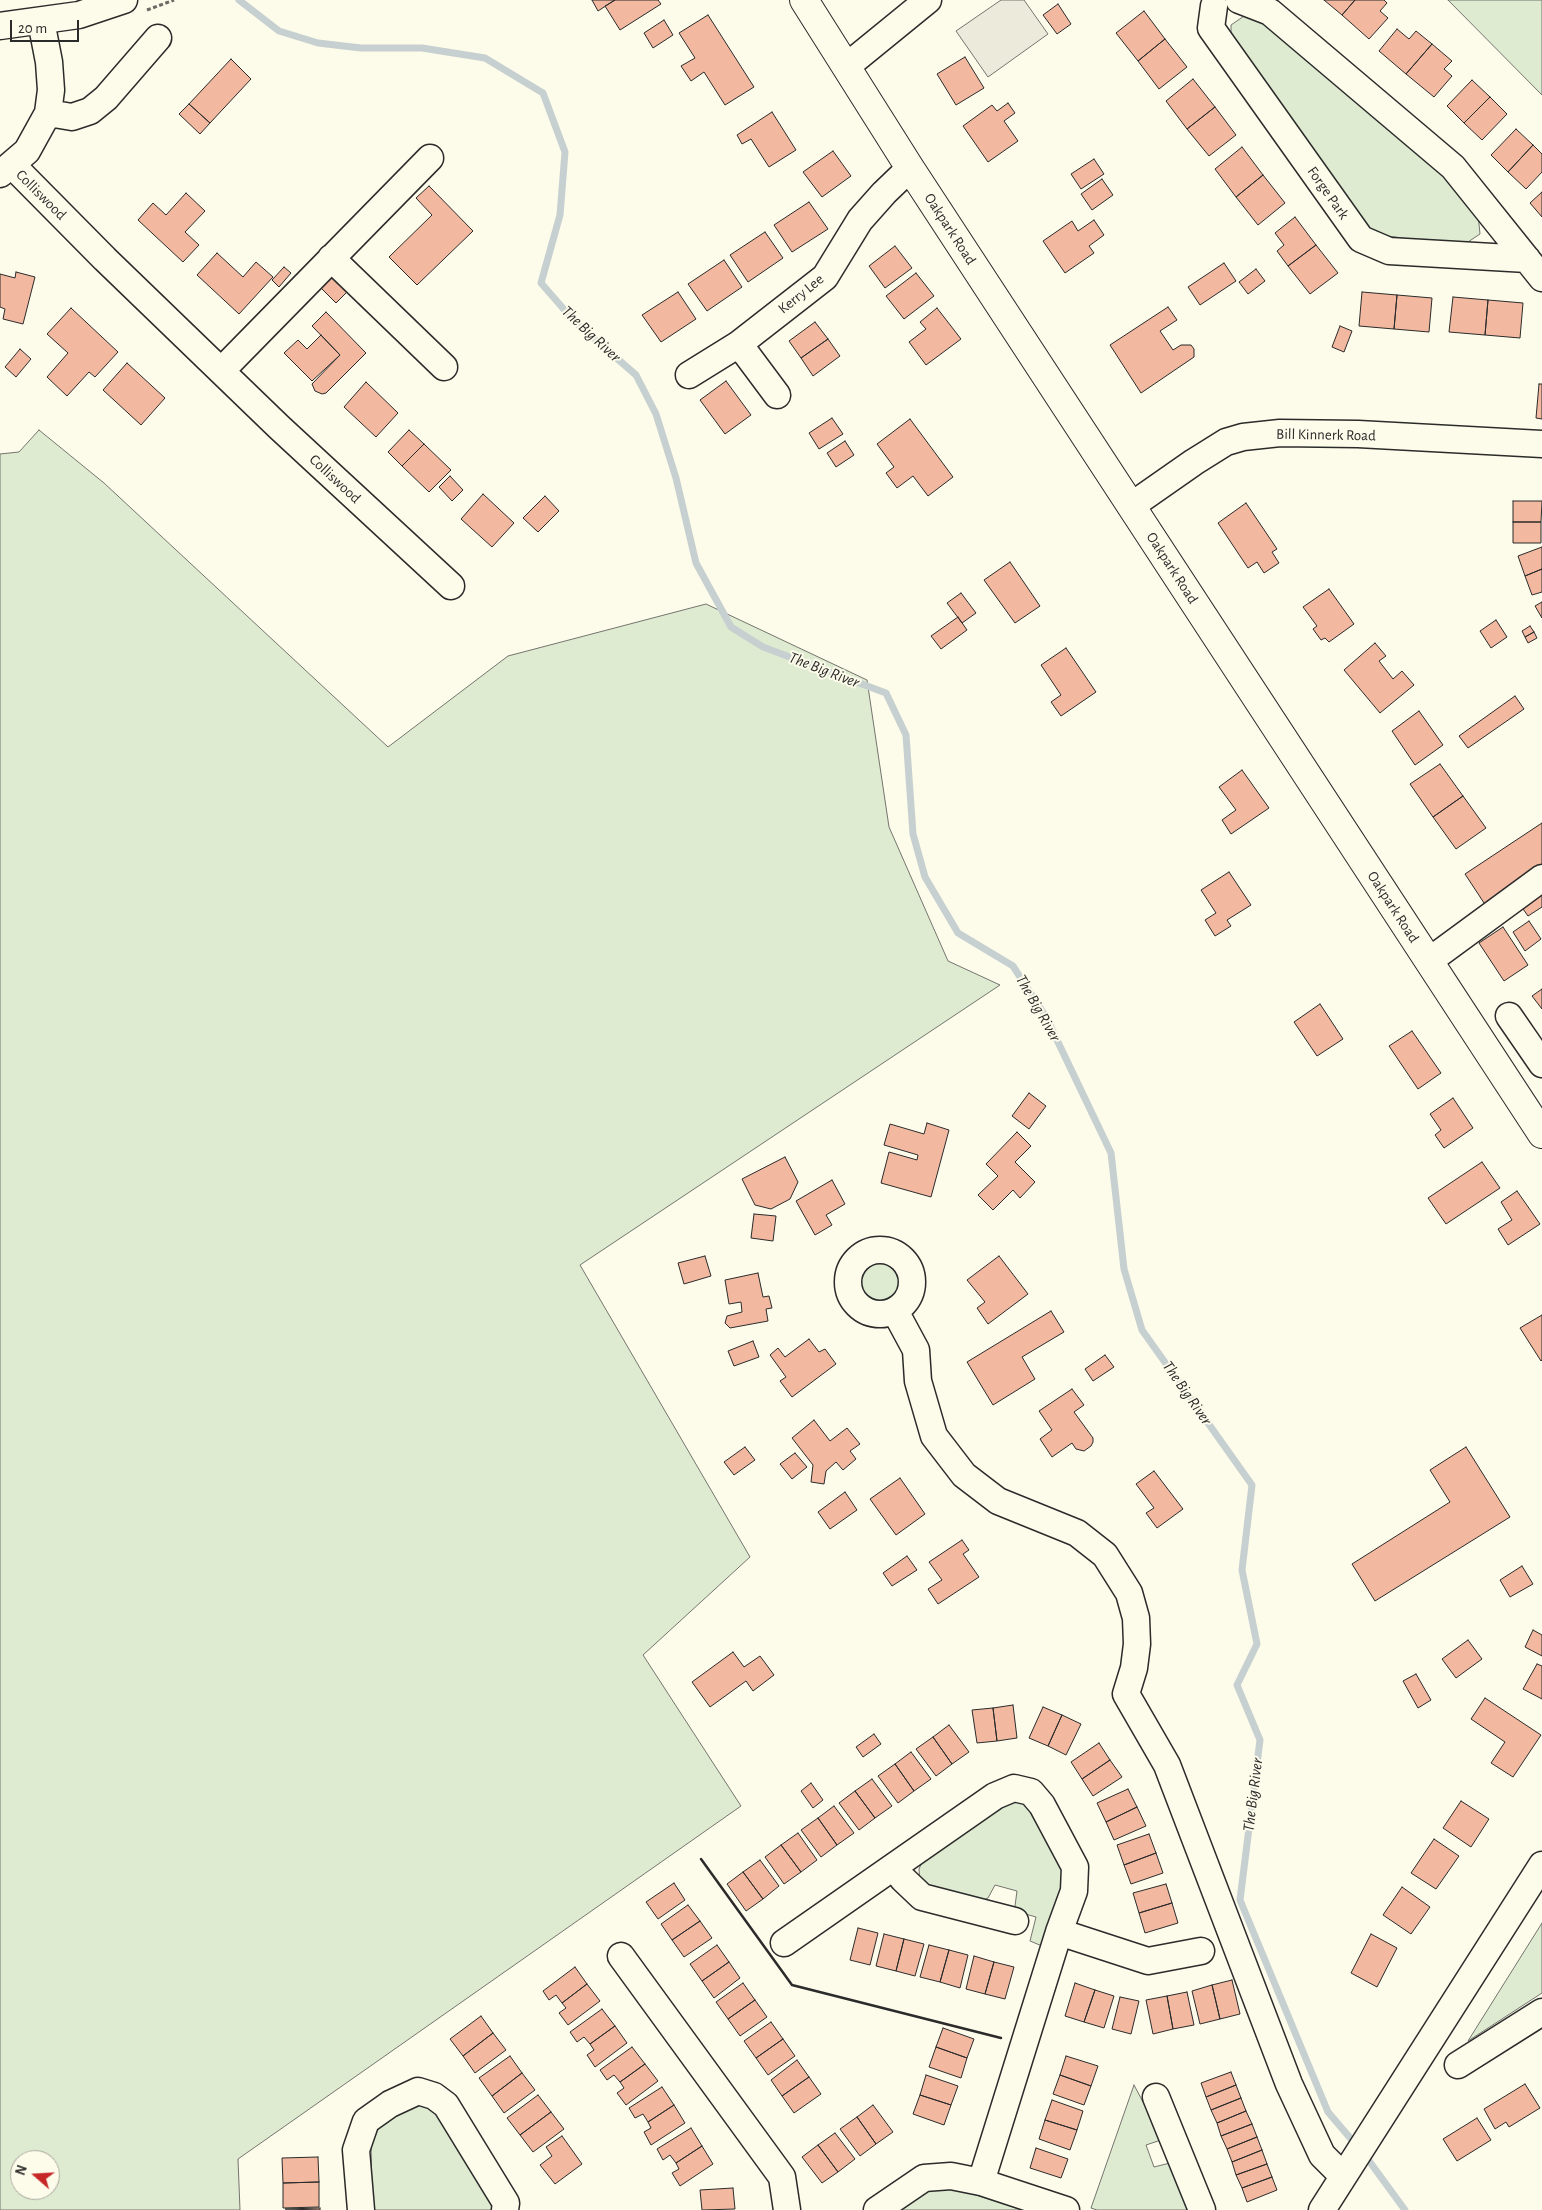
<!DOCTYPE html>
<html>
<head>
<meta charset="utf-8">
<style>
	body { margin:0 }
	#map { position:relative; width:1542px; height:2210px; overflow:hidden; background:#fdfbea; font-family:"Alegreya Sans",sans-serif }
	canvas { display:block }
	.north { position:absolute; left:10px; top:2150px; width:50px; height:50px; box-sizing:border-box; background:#fdfbea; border:1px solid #a9a89e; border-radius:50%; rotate:289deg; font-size:14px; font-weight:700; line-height:20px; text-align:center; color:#2b2b2b }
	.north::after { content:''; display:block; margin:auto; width:18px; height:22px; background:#c62828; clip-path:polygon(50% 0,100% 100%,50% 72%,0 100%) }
	.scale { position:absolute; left:10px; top:20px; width:69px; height:22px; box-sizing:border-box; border:2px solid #2b2b2b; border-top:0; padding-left:6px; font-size:15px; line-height:18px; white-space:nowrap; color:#2b2b2b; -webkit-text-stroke:4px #fdfbea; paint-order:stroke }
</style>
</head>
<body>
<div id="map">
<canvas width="1542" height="2210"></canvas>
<div class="north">N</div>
<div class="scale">20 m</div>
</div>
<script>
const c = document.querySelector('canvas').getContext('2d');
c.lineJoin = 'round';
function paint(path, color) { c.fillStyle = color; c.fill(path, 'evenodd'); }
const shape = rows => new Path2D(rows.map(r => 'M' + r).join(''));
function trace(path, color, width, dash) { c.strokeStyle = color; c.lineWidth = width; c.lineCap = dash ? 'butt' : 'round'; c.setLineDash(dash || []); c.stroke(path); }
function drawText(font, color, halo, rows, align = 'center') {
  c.font = font + ' "Alegreya Sans",sans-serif'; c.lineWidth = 4; c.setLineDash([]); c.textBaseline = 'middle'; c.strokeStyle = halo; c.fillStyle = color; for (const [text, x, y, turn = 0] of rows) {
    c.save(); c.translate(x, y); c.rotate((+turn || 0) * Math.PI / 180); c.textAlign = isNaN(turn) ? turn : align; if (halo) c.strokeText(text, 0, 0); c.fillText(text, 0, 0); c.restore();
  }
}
const green = shape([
	[1448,0,1542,0,1542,95,1448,0],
	[1247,14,1268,21,1432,161,1478,214,1480,234,1462,246,1380,235,1365,228,1231,38,1231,25,1247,14],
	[39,430,104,483,388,747,508,656,706,604,867,680,889,827,948,961,1000,985,580,1265,750,1557,643,1655,741,1806,238,2159,240,2210,0,2210,0,454,19,452,39,430],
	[20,2160,50,2160,50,2190,20,2190,20,2160],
	'861 1282a20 20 0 1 1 40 0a20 20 0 1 1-40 0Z',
	[1019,1799,1029,1805,1041,1825,1066,1879,1047,1948,1030,1941,1036,1917,1022,1913,1015,1906,1017,1891,995,1885,988,1898,978,1903,920,1883,919,1869,923,1860,1005,1801,1019,1799],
	[1542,1923,1542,1993,1468,2041,1542,1923],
	[1134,2085,1143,2102,1153,2113,1161,2140,1146,2145,1154,2167,1170,2163,1190,2210,1097,2210,1091,2208,1134,2085],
	[417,2105,432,2109,438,2114,496,2210,372,2210,371,2140,382,2124,401,2110,417,2105],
	[932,2186,949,2186,1022,2210,897,2210,932,2186]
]);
paint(green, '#deebd1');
trace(green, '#74746e', 1);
const parking = shape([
	[1001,0,1024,0,1048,34,988,77,956,31,1001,0]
]);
paint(parking, '#eceadb');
trace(parking, '#74746e', 1);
trace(shape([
	[239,0,279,31,318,43,361,48,422,48,485,58,543,93,565,152,560,215,541,283,575,322,636,375,656,414,676,478,696,563,731,627,763,647,886,693,906,735,913,834,925,877,958,933,1013,966,1046,1017,1111,1153,1124,1269,1142,1330,1252,1485,1242,1570,1257,1644,1237,1685,1260,1740,1240,1900,1328,2112,1357,2146],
	[1364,2154,1405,2210]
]), '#c7d0d0', 7);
const building = shape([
	[592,0,615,0,598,11,592,0],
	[615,0,658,0,661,4,620,30,605,6,615,0],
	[1324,0,1355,0,1342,15,1324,0],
	[1355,0,1384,0,1387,3,1380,11,1388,18,1369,39,1342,15,1355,0],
	[1058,4,1071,24,1057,34,1043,15,1058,4],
	[1144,11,1165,39,1138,61,1116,33,1144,11],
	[708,15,754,87,725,105,704,72,691,81,681,66,695,58,679,33,708,15],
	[664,20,673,35,653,48,644,33,664,20],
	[1397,29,1409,39,1416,31,1432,44,1406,74,1379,51,1397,29],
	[1165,39,1187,67,1159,89,1138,61,1165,39],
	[1432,44,1452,61,1444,69,1452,76,1434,97,1406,74,1432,44],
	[965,57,984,88,956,105,937,74,965,57],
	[231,59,251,79,210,123,189,104,231,59],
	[1193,79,1215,107,1187,129,1166,101,1193,79],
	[1472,80,1490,97,1464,123,1447,106,1472,80],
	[1490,97,1507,114,1482,140,1464,123,1490,97],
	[1008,103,1015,113,1004,121,1018,141,988,162,963,126,992,105,997,111,1008,103],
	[189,104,210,123,200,134,179,114,189,104],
	[1215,107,1236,135,1209,156,1187,129,1215,107],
	[772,112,796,150,769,167,751,139,742,144,737,135,772,112],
	[1516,129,1533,145,1508,172,1491,155,1516,129],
	[1533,145,1542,154,1542,172,1526,189,1508,172,1533,145],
	[1242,147,1263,175,1236,197,1215,169,1242,147],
	[833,151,851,176,822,197,803,172,833,151],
	[1094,159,1104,174,1081,189,1071,174,1094,159],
	[1263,175,1285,203,1258,225,1236,197,1263,175],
	[1102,179,1113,195,1092,210,1081,194,1102,179],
	[429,186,473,231,417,285,389,257,432,215,416,198,429,186],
	[1542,192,1542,217,1530,203,1542,192],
	[186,193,205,211,185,232,199,245,183,262,138,220,153,203,166,215,186,193],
	[809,202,828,229,792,252,774,225,809,202],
	[1295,217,1316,245,1288,266,1277,251,1284,245,1275,233,1295,217],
	[1094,220,1104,235,1089,246,1094,253,1065,273,1043,241,1072,221,1078,231,1094,220],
	[765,232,783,258,748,282,730,255,765,232],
	[1316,245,1338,273,1310,294,1288,266,1316,245],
	[895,246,912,268,885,288,869,266,895,246],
	[217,253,243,277,256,262,273,277,239,314,197,275,217,253],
	[724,260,742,287,707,311,688,284,724,260],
	[1224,263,1236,281,1200,305,1188,287,1224,263],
	[284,267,291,273,279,287,272,280,284,267],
	[1256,269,1265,281,1248,294,1239,282,1256,269],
	[16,272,35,277,23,324,3,319,5,309,0,307,0,274,15,278,16,272],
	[916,273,934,296,904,319,886,296,916,273],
	[334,275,349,290,336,303,321,288,334,275],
	[678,292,696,319,661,342,642,315,678,292],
	[1362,292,1397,295,1394,329,1359,326,1362,292],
	[1397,295,1432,298,1429,332,1394,329,1397,295],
	[1453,297,1488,300,1485,335,1449,332,1453,297],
	[1488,300,1523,303,1520,338,1485,335,1488,300],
	[1168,307,1177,320,1160,331,1173,350,1181,345,1191,345,1194,349,1194,357,1141,393,1110,345,1168,307],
	[71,308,118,352,95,377,89,372,67,396,47,377,68,353,47,334,71,308],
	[937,308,961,339,926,365,909,342,926,329,920,322,937,308],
	[326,312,366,353,326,393,322,394,315,391,312,384,340,355,312,326,326,312],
	[815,322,828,339,801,358,789,341,815,322],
	[1340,326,1352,331,1344,352,1332,347,1340,326],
	[321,335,340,355,312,381,284,353,298,340,307,349,321,335],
	[828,339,840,356,813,376,801,358,828,339],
	[20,349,31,359,16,377,5,367,20,349],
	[127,363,165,398,141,425,103,390,127,363],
	[726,381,751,415,725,434,700,400,726,381],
	[366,382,398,413,376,437,344,407,366,382],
	[1539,384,1542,384,1542,419,1536,418,1539,384],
	[832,418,843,434,819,449,809,433,832,418],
	[910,419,953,477,928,496,913,476,897,488,886,473,894,467,877,444,910,419],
	[409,430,424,444,402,466,388,452,409,430],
	[845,441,854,455,836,467,827,453,845,441],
	[424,444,451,470,429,492,402,466,424,444],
	[450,476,463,490,452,501,439,487,450,476],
	[483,494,514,523,492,547,461,519,483,494],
	[545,496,559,511,538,532,523,518,545,496],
	[1513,501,1542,501,1541,522,1513,522,1513,501],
	[1246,503,1277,549,1272,552,1279,563,1264,573,1257,562,1248,568,1218,523,1246,503],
	[1513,522,1541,522,1541,543,1513,543,1513,522],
	[1542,547,1542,569,1525,576,1518,556,1542,547],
	[1010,562,1040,606,1015,623,984,580,1010,562],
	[1542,569,1542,592,1532,595,1525,576,1542,569],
	[1329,589,1354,624,1329,642,1325,638,1321,640,1313,629,1317,626,1303,607,1329,589],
	[961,593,976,613,962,623,947,603,961,593],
	[1542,602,1542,618,1535,606,1542,602],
	[958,617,967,630,941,649,931,636,958,617],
	[1496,620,1507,637,1491,648,1480,631,1496,620],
	[1530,626,1534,632,1525,637,1522,631,1530,626],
	[1534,632,1537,638,1528,643,1525,637,1534,632],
	[1375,643,1386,656,1379,661,1393,679,1402,671,1414,685,1380,713,1344,670,1375,643],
	[1066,648,1096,692,1061,716,1051,702,1061,695,1041,665,1066,648],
	[1515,696,1524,709,1468,748,1459,736,1515,696],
	[1419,711,1443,745,1415,765,1392,731,1419,711],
	[1440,764,1463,796,1433,817,1410,784,1440,764],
	[1242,770,1269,808,1231,834,1222,820,1236,810,1219,787,1242,770],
	[1463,796,1486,828,1456,849,1433,817,1463,796],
	[1542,823,1542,873,1488,909,1465,874,1542,823],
	[1229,872,1251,905,1227,920,1231,926,1215,936,1205,920,1216,913,1201,890,1229,872],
	[1542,892,1542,907,1528,916,1521,906,1542,892],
	[1529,921,1541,939,1525,951,1513,932,1529,921],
	[1503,927,1528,965,1504,981,1479,943,1503,927],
	[1542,989,1542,1009,1532,996,1542,989],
	[1320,1004,1343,1039,1317,1056,1294,1022,1320,1004],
	[1412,1031,1441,1073,1418,1089,1389,1046,1412,1031],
	[1029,1093,1046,1106,1029,1129,1012,1116,1029,1093],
	[1453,1098,1473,1128,1444,1148,1435,1135,1441,1130,1430,1114,1453,1098],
	[927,1123,949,1130,931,1197,881,1183,889,1152,917,1160,918,1155,884,1145,890,1124,924,1134,927,1123],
	[1017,1132,1031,1146,1015,1162,1035,1182,1020,1198,1013,1190,993,1210,978,1195,998,1176,986,1164,1017,1132],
	[785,1157,798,1182,790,1199,771,1209,755,1205,742,1179,785,1157],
	[1482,1162,1500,1188,1446,1224,1428,1198,1482,1162],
	[832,1180,845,1204,826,1215,832,1225,815,1235,796,1201,832,1180],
	[1517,1191,1540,1224,1508,1245,1498,1229,1512,1220,1501,1202,1517,1191],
	[754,1214,776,1216,773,1241,751,1238,754,1214],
	[705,1256,711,1276,684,1284,678,1263,705,1256],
	[999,1256,1028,1294,988,1324,977,1308,985,1302,967,1280,999,1256],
	[758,1273,763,1297,769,1296,772,1308,766,1309,768,1321,730,1328,725,1323,727,1316,742,1312,741,1302,729,1304,725,1280,758,1273],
	[1051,1311,1064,1332,1022,1357,1035,1379,993,1405,967,1362,1051,1311],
	[1542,1315,1542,1360,1541,1361,1520,1328,1542,1315],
	[809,1339,819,1352,825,1349,836,1364,792,1397,780,1381,786,1377,770,1355,778,1348,785,1357,809,1339],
	[753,1341,759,1357,734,1366,728,1351,753,1341],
	[1105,1355,1114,1367,1093,1381,1085,1369,1105,1355],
	[1072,1389,1084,1405,1074,1412,1093,1438,1093,1442,1091,1446,1084,1451,1076,1449,1072,1443,1052,1457,1040,1439,1052,1430,1039,1411,1072,1389],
	[814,1420,830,1441,847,1428,860,1444,850,1451,856,1459,843,1470,836,1462,826,1471,824,1484,811,1482,813,1465,792,1438,814,1420],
	[745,1447,755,1460,734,1475,724,1462,745,1447],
	[1466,1447,1510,1517,1375,1601,1352,1564,1450,1502,1430,1470,1466,1447],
	[795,1453,807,1467,792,1479,780,1464,795,1453],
	[1154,1471,1183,1509,1157,1528,1146,1513,1154,1508,1136,1484,1154,1471],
	[900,1478,925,1514,896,1535,870,1499,900,1478],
	[845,1492,857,1510,830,1529,818,1512,845,1492],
	[962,1540,969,1550,963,1554,979,1577,938,1604,928,1589,942,1580,929,1562,962,1540],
	[907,1556,917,1570,892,1586,883,1573,907,1556],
	[1522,1566,1533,1584,1510,1597,1500,1580,1522,1566],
	[1533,1630,1542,1635,1542,1656,1525,1647,1533,1630],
	[1468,1640,1482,1659,1456,1678,1442,1659,1468,1640],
	[733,1652,744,1667,760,1656,774,1675,753,1691,746,1681,710,1707,692,1682,733,1652],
	[1537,1664,1542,1666,1542,1699,1523,1689,1537,1664],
	[1416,1674,1431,1700,1418,1708,1403,1681,1416,1674],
	[1485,1698,1541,1735,1513,1777,1491,1763,1505,1742,1471,1719,1485,1698],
	[1013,1705,1017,1738,997,1741,993,1708,1013,1705],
	[1043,1707,1062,1715,1048,1746,1029,1738,1043,1707],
	[993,1708,997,1741,977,1743,972,1710,993,1708],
	[1062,1715,1081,1724,1066,1755,1048,1746,1062,1715],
	[949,1725,969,1752,952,1764,933,1737,949,1725],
	[874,1734,881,1744,863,1757,856,1747,874,1734],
	[933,1737,952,1764,936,1776,916,1749,933,1737],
	[1099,1743,1110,1760,1082,1779,1071,1762,1099,1743],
	[911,1752,931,1779,914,1791,895,1764,911,1752],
	[1110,1760,1122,1777,1093,1796,1082,1779,1110,1760],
	[895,1764,914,1791,898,1803,878,1776,895,1764],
	[872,1779,892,1806,875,1818,855,1791,872,1779],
	[811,1783,823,1800,813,1808,801,1791,811,1783],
	[1128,1789,1137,1807,1106,1822,1097,1803,1128,1789],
	[855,1791,875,1818,859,1830,839,1803,855,1791],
	[1461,1801,1489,1819,1471,1847,1443,1828,1461,1801],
	[834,1806,854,1833,837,1845,818,1818,834,1806],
	[1137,1807,1146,1826,1114,1840,1106,1822,1137,1807],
	[818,1818,837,1845,821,1857,801,1830,818,1818],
	[798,1833,817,1860,801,1872,781,1845,798,1833],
	[1149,1834,1156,1853,1124,1865,1117,1845,1149,1834],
	[1434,1839,1459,1856,1436,1889,1411,1873,1434,1839],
	[781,1845,801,1872,784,1884,765,1857,781,1845],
	[1156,1853,1163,1873,1131,1884,1124,1865,1156,1853],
	[760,1860,779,1886,763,1899,743,1872,760,1860],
	[743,1872,763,1899,746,1911,727,1884,743,1872],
	[674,1883,685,1900,658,1919,646,1902,674,1883],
	[1166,1884,1172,1903,1139,1913,1133,1893,1166,1884],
	[1402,1887,1430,1907,1411,1934,1383,1915,1402,1887],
	[1172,1903,1178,1923,1145,1933,1139,1913,1172,1903],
	[688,1905,700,1921,672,1940,661,1924,688,1905],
	[700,1921,712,1938,684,1957,672,1940,700,1921],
	[858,1928,878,1933,870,1965,850,1960,858,1928],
	[884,1934,904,1939,896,1971,876,1966,884,1934],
	[1371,1934,1397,1948,1377,1987,1351,1973,1371,1934],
	[904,1939,924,1944,915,1976,896,1971,904,1939],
	[717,1945,729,1962,702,1981,690,1964,717,1945],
	[929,1945,949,1950,940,1982,920,1977,929,1945],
	[949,1950,968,1955,960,1988,940,1982,949,1950],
	[974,1956,994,1962,985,1994,966,1989,974,1956],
	[729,1962,740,1978,714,1998,702,1981,729,1962],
	[994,1962,1014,1967,1005,1999,985,1994,994,1962],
	[575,1967,587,1984,562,2003,556,1995,549,2000,543,1991,575,1967],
	[1232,1980,1240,2014,1220,2019,1212,1985,1232,1980],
	[743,1983,755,2000,728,2019,716,2002,743,1983],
	[1075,1983,1095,1990,1084,2022,1065,2016,1075,1983],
	[587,1984,600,2001,568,2025,559,2013,566,2008,562,2003,587,1984],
	[1212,1985,1220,2019,1200,2024,1192,1991,1212,1985],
	[1095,1990,1114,1996,1104,2028,1084,2022,1095,1990],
	[1187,1992,1194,2025,1173,2029,1167,1996,1187,1992],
	[1167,1996,1173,2029,1153,2034,1146,2000,1167,1996],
	[1120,1997,1139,2001,1131,2034,1112,2029,1120,1997],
	[755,2000,767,2017,740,2036,728,2019,755,2000],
	[602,2009,615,2026,590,2044,584,2037,577,2042,570,2032,602,2009],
	[481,2016,493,2033,463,2056,450,2039,481,2016],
	[771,2022,783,2039,756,2058,744,2041,771,2022],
	[615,2026,627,2043,595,2067,587,2055,594,2050,590,2044,615,2026],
	[943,2028,974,2039,967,2058,936,2047,943,2028],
	[493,2033,506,2050,475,2073,463,2056,493,2033],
	[783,2039,795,2056,768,2075,756,2058,783,2039],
	[632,2047,645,2064,620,2082,614,2075,607,2080,600,2070,632,2047],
	[936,2047,967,2058,961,2078,929,2067,936,2047],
	[510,2056,522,2073,492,2096,479,2078,510,2056],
	[1066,2056,1098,2066,1091,2086,1060,2075,1066,2056],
	[797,2060,809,2077,782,2096,771,2080,797,2060],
	[645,2064,658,2081,626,2105,617,2093,624,2088,620,2082,645,2064],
	[1231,2072,1236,2085,1206,2097,1201,2083,1231,2072],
	[522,2073,535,2090,504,2113,492,2096,522,2073],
	[926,2075,958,2086,951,2105,920,2095,926,2075],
	[1060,2075,1091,2086,1084,2105,1053,2094,1060,2075],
	[809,2077,821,2094,794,2113,782,2096,809,2077],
	[1525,2084,1540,2108,1509,2127,1506,2122,1495,2129,1484,2109,1525,2084],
	[1236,2085,1241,2098,1211,2110,1206,2097,1236,2085],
	[662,2087,674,2105,648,2122,643,2114,635,2118,629,2108,662,2087],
	[538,2095,551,2112,520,2135,507,2118,538,2095],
	[920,2095,951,2105,944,2125,913,2114,920,2095],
	[1241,2098,1246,2111,1217,2123,1211,2110,1241,2098],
	[1052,2100,1083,2111,1077,2130,1045,2120,1052,2100],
	[674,2105,685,2123,651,2145,644,2132,651,2128,648,2122,674,2105],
	[873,2105,893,2132,876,2144,857,2117,873,2105],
	[1246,2111,1252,2124,1221,2136,1217,2123,1246,2111],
	[551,2112,564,2129,533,2152,520,2135,551,2112],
	[857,2117,876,2144,860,2156,840,2129,857,2117],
	[1477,2118,1491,2140,1457,2161,1443,2139,1477,2118],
	[1045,2120,1077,2130,1070,2150,1039,2139,1045,2120],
	[1252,2124,1257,2137,1227,2149,1221,2136,1252,2124],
	[691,2128,702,2146,676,2163,670,2155,663,2160,657,2149,691,2128],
	[835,2133,855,2159,838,2172,818,2145,835,2133],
	[562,2136,582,2164,555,2184,540,2165,552,2156,546,2147,562,2136],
	[1257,2137,1262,2150,1232,2162,1227,2149,1257,2137],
	[818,2145,838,2172,822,2183,802,2157,818,2145],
	[702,2146,713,2164,680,2186,672,2173,679,2169,676,2163,702,2146],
	[1036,2148,1068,2159,1061,2178,1030,2168,1036,2148],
	[1262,2150,1267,2164,1236,2175,1232,2162,1262,2150],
	[318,2157,319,2182,283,2183,282,2158,318,2157],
	[1267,2164,1272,2177,1242,2188,1236,2175,1267,2164],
	[1272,2177,1277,2190,1247,2202,1242,2188,1272,2177],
	[319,2182,319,2207,283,2208,283,2183,319,2182],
	[733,2188,735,2209,702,2210,700,2190,733,2188],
	[320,2208,320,2210,285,2209,320,2208]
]);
paint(building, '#f2b8a0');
trace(building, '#2b2b2b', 1);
const minor = shape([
	[1239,0,1270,12,1453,167,1542,278],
	[1214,6,1211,28,1361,239,1389,251,1527,259],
	[0,26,79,15,124,0],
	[847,66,928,0],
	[48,113,72,117,90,111,106,98,158,38],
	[12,165,105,259,279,427,451,586],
	[0,174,27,151,48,113,51,90,49,62,41,21],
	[331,258,444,367],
	[739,344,777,395],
	[222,370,430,158],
	[689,375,739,344,825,277,860,220,884,193,910,168],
	[1131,506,1194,462,1226,442,1243,437,1280,433,1358,434,1542,444],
	[1429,961,1542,878],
	[1509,1016,1542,1064],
	'848 1282a32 32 0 1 1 64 0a32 32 0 1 1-64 0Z',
	[895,1311,916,1350,918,1381,934,1436,964,1475,998,1501,1077,1533,1105,1555,1129,1593,1136,1618,1137,1644,1134,1668,1126,1694,1167,1765,1289,2084,1322,2155,1343,2176],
	[894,1867,903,1879,922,1897,1015,1921],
	[1059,1932,1148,1961,1201,1951],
	[784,1943,995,1796,1014,1788,1031,1792,1042,1805,1075,1867,1074,1891,1059,1932,981,2182],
	[621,1956,782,2177,787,2210],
	[1458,2065,1542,2012],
	[1156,2097,1202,2210],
	[361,2210,356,2150,366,2121,390,2104,418,2091,434,2096,446,2105,506,2203,505,2210],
	[877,2210,924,2178,951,2176,981,2182,1066,2210],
	[1322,2210,1542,1865]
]);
const major = shape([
	[804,0,910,168,1542,1134]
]);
trace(minor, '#2b2b2b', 29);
trace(major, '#2b2b2b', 30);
trace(shape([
	[147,10,174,0]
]), '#6a6964', 3, [4, 2.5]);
trace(minor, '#fdfbea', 26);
trace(major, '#fdfbea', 28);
trace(shape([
	[701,1859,792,1985,1001,2038]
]), '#2b2b2b', 2.5);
drawText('15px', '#2b2b2b', '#fdfbea', [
	["Forge Park",1328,193,55],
	["Colliswood",41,195,45],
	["Oakpark Road",950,229,57],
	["Kerry Lee",801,294,-39],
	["Bill Kinnerk Road",1326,435,1],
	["Colliswood",335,479,43],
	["Oakpark Road",1172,568,57],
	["Oakpark Road",1393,907,57]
]);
drawText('italic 16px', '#2b2b2b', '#fdfbea', [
	["The Big River",591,334,43],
	["The Big River",824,670,21],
	["The Big River",1038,1008,60],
	["The Big River",1187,1393,55],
	["The Big River",1253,1795,-83]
]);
</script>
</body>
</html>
